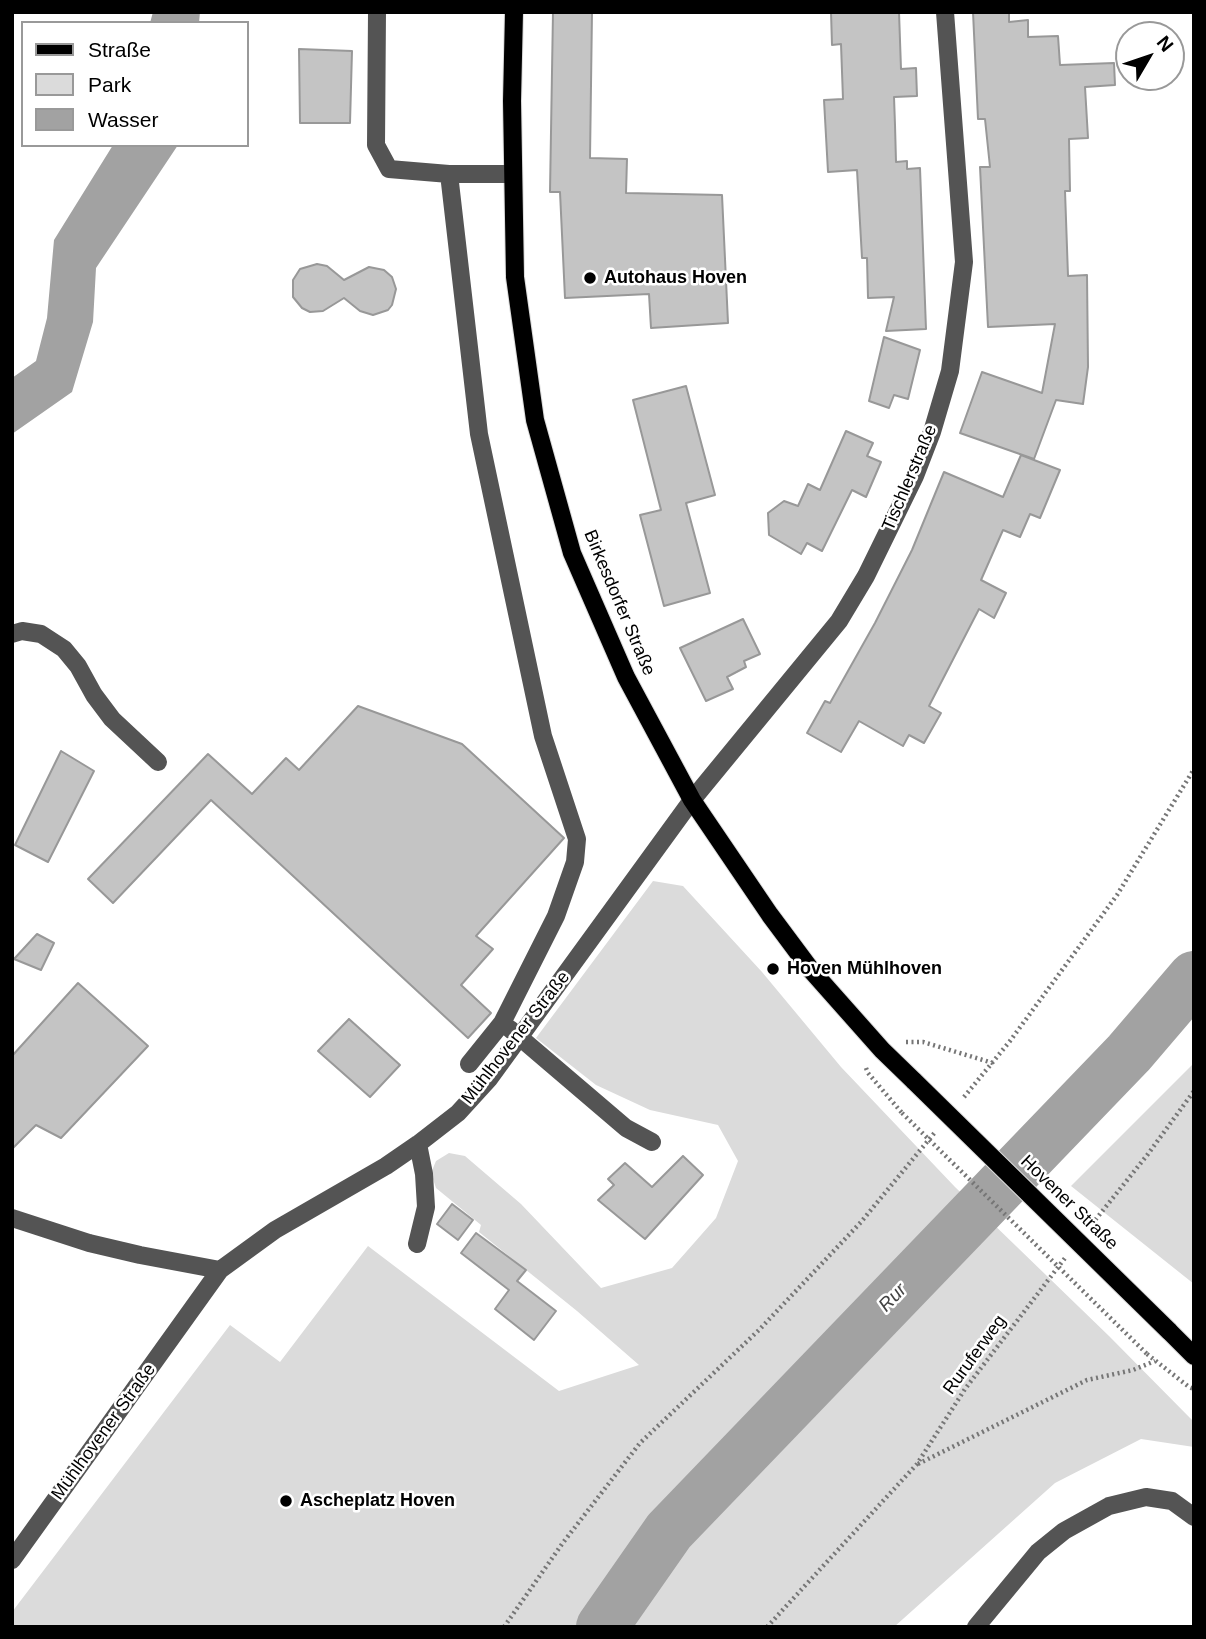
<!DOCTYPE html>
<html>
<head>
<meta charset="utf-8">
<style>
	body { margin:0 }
	#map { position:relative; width:1206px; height:1639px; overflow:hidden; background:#fff; font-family:Helvetica,sans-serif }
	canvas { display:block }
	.frame { position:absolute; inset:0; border:14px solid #000; pointer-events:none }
	.legend { position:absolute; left:21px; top:21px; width:228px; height:126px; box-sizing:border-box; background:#fff; border:2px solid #999; margin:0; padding:9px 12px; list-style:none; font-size:21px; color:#000 }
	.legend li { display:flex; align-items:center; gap:14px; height:35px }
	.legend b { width:35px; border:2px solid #999 }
	.north { position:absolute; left:1115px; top:21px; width:70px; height:70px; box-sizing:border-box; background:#fff; border:2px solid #999; border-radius:50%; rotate:51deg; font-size:19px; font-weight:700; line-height:28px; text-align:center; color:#000 }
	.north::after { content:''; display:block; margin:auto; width:24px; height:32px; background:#000; clip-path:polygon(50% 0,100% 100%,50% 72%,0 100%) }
</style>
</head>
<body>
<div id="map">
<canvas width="1206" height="1639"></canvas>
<div class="frame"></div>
<ul class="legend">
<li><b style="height:9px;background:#000"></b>Straße</li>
<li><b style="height:19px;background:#dbdbdb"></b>Park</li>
<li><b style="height:19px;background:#a2a2a2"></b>Wasser</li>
</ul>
<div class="north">N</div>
</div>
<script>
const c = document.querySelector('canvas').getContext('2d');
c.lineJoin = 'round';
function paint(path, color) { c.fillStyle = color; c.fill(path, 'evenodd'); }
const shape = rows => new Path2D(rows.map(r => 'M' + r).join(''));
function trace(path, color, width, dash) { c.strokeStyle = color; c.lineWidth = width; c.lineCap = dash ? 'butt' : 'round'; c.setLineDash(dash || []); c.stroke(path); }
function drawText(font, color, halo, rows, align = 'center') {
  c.font = font + ' Helvetica,sans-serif'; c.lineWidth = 5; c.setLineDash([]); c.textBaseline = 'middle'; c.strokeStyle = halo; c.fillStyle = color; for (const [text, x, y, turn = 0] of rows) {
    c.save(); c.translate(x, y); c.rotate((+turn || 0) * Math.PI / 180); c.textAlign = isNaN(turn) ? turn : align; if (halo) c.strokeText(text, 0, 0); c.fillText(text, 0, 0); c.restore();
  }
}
paint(shape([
	[653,881,683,886,762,972,841,1067,955,1187,1109,1336,1194,1422,1194,1447,1141,1439,1055,1483,894,1627,12,1627,12,1612,230,1325,280,1362,368,1246,559,1391,639,1365,577,1311,479,1232,481,1225,436,1188,431,1173,436,1161,449,1153,465,1156,521,1204,601,1288,672,1268,716,1218,738,1161,718,1125,650,1110,596,1085,536,1038],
	[1194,1063,1194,1284,1071,1186]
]), '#dbdbdb');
paint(shape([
	[153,12,200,12,199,23,150,23],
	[113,145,178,145,96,268,93,322,72,392,12,434,12,378,36,361,47,318,54,240]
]), '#a2a2a2');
trace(shape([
	[602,1627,669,1531,1129,1053,1194,977]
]), '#a2a2a2', 52);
const building = shape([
	[553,12,592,12,590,158,627,159,626,193,722,195,728,323,651,328,649,294,565,298,560,192,550,192,553,12],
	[831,12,899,12,901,69,916,68,917,96,894,97,895,125,896,162,907,161,907,169,920,168,926,329,886,331,894,297,868,298,867,258,862,258,857,170,828,172,824,100,843,99,841,44,832,45,831,12],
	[973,12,1009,12,1009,22,1028,20,1028,37,1058,36,1060,65,1114,63,1115,85,1085,87,1088,138,1069,139,1070,191,1065,191,1068,276,1087,275,1088,367,1083,404,1056,400,1034,459,960,433,982,372,1042,393,1055,324,988,327,980,167,990,167,985,119,978,119,973,12],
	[299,49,352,51,350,123,300,123,299,49],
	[317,264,327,266,344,280,369,267,384,270,392,277,396,289,392,305,388,310,373,315,360,311,344,298,323,311,310,312,302,308,293,297,293,280,300,269,317,264],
	[884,337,920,350,908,399,894,395,889,408,869,401,884,337],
	[686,386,715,495,686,503,710,593,664,606,640,515,661,510,633,400,686,386],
	[846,431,873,443,867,456,881,462,866,497,852,490,822,551,807,543,801,554,769,535,768,513,784,501,798,506,808,484,820,490,846,431],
	[1021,455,1060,470,1040,518,1030,514,1020,537,1003,530,981,580,1006,593,994,618,979,609,929,706,941,713,924,743,909,735,903,746,859,721,841,752,807,733,825,701,830,703,875,623,912,550,944,472,1003,497,1021,455],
	[743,619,760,654,744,661,746,667,727,677,733,689,706,701,680,648,743,619],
	[358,706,462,744,564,838,476,936,493,949,461,985,491,1013,468,1038,211,800,113,903,88,879,208,754,252,794,286,758,299,770,358,706],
	[61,751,94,771,48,862,15,845,61,751],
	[37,934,54,943,41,970,14,959,37,934],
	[78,983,148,1046,61,1138,36,1125,12,1149,12,1056,78,983],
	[349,1019,400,1065,370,1097,318,1051,349,1019],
	[683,1156,703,1175,645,1239,598,1200,614,1185,608,1179,625,1163,652,1187,683,1156],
	[452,1204,473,1220,458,1240,437,1224,452,1204],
	[476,1233,526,1270,517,1281,556,1311,534,1340,495,1309,509,1290,461,1253,476,1233]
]);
paint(building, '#c4c4c4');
trace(building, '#989898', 2);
const major = shape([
	[514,12,512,101,515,277,535,420,572,553,626,677,692,800,770,915,811,970,882,1050,914,1081],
	[1169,1331,1194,1356]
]);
trace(major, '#dbdbdb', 20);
trace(shape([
	[906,1042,923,1042,993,1063],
	[866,1068,868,1073,902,1113],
	[964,1097,1010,1041,1117,895,1194,769],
	[1092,1224,1148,1154,1194,1091],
	[1147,1354,1189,1387,1194,1389],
	[918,1464,1087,1380,1133,1370,1155,1361],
	[504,1627,562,1544,640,1443,760,1329,861,1222,936,1131],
	[767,1627,917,1464,965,1389,1065,1258]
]), '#767676', 4.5, [2, 3.5]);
trace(shape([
	[377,12,376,145,389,169,449,174,513,174],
	[449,174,479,434,543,736,577,839,575,862,556,916,502,1023,469,1064],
	[12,634,22,631,41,634,64,649,78,666,94,695,112,719,158,762],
	[510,1029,626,1128,652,1142],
	[12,1218,89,1243,140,1255,220,1270,275,1230,386,1166,418,1144,458,1113,489,1079,692,800,839,621,866,576,915,476,932,432,950,371,964,262,945,12],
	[417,1244,426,1207,424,1174,418,1144],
	[12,1560,220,1270],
	[976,1627,1038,1552,1064,1531,1109,1506,1146,1497,1172,1501,1194,1517]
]), '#545454', 18);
trace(major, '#000', 18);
const majorBridge = shape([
	[914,1081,1169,1331]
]);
trace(majorBridge, '#dbdbdb', 20, []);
trace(shape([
	[902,1113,1147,1354]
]), '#767676', 4.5, [2, 3.5]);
trace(majorBridge, '#000', 18);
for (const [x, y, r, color] of [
	[590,278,7,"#000"],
	[773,969,7,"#000"],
	[286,1501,7,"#000"]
]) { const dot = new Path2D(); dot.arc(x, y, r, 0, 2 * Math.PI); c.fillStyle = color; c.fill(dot); trace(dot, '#fff', 2.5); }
drawText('bold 18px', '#000', '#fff', [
	["Autohaus Hoven",604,278],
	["Hoven Mühlhoven",787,969],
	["Ascheplatz Hoven",300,1501]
], 'left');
drawText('18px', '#000', '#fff', [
	["Tischlerstraße",910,478,-67],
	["Birkesdorfer Straße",619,603,67],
	["Mühlhovener Straße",516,1038,-52],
	["Hovener Straße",1069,1203,44],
	["Ruruferweg",975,1355,-54],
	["Mühlhovener Straße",104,1432,-54]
]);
drawText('italic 19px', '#434343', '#fff', [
	["Rur",893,1298,-46]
]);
</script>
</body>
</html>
